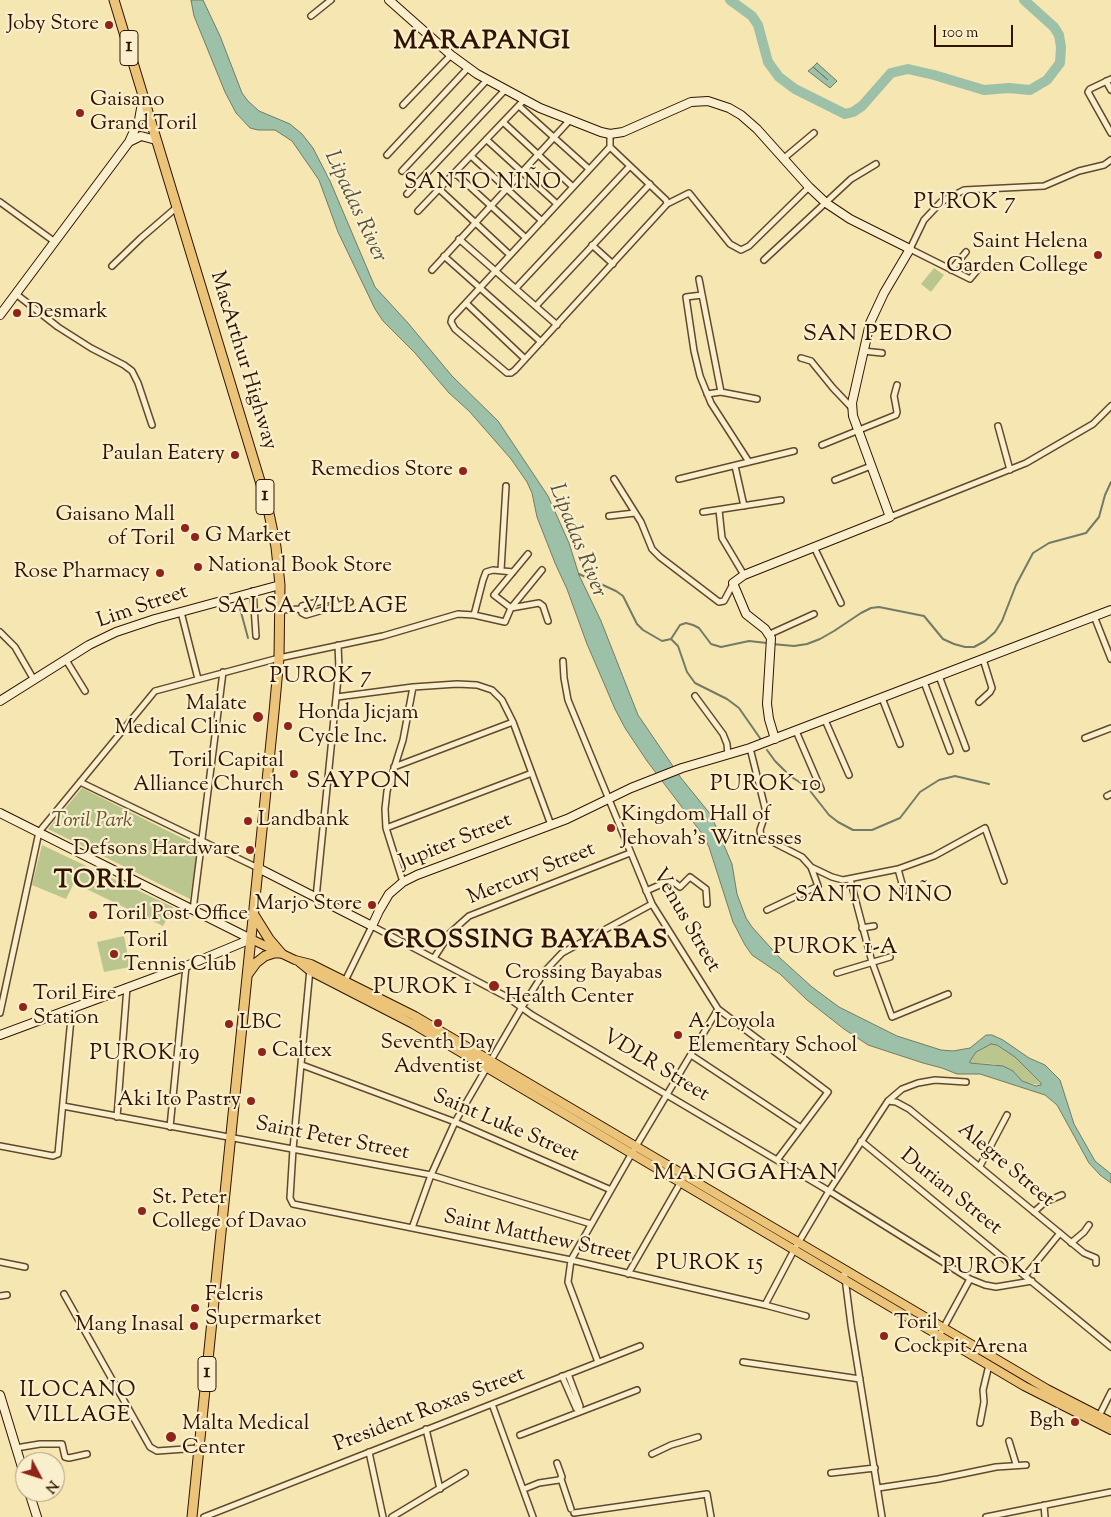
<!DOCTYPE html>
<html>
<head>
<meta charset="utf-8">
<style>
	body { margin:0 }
	#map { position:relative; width:1111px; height:1517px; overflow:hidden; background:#f6e6b2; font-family:"Sorts Mill Goudy",serif }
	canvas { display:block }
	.north { position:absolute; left:15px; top:1452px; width:50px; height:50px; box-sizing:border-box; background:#f9efcd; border:1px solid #a9977b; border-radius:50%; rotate:130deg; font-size:14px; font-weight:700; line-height:20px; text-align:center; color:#301300 }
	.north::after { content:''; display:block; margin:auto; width:18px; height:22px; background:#8f2418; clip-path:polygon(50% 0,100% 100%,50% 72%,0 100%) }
	.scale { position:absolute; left:934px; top:25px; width:79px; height:22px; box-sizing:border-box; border:2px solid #301300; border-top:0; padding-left:6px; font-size:15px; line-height:18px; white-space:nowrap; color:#301300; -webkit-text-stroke:4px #f9efcd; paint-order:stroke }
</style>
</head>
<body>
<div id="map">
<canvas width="1111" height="1517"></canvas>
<div class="north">N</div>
<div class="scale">100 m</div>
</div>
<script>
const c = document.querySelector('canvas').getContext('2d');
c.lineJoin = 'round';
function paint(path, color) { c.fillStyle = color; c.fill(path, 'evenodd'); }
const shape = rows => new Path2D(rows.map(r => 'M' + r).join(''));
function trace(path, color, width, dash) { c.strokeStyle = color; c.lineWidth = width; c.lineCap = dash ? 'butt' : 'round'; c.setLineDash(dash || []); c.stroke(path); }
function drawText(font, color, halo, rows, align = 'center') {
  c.font = font + ' "Sorts Mill Goudy",serif'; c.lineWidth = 4.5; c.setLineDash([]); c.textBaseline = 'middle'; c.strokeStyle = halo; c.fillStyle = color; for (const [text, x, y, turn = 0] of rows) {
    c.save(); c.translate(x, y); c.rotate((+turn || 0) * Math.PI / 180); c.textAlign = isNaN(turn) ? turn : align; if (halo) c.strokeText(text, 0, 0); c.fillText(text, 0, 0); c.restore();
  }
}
paint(shape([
	[934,268,944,275,931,292,921,284],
	[82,788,198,846,190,899,48,829],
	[42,845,173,907,163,926,74,883,66,899,32,885],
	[124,936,130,967,104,972,97,942],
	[991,1044,997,1045,1015,1057,1041,1084,1041,1085,1027,1083,1022,1081,1013,1071,994,1064,970,1063,970,1061,976,1052]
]), '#bac68e');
const water = shape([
	[191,0,203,0,220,36,242,93,248,101,259,111,290,124,302,134,313,148,330,181,375,287,408,323,452,376,498,421,548,496,569,543,579,575,601,621,638,715,681,778,711,815,732,864,737,894,746,918,752,927,780,958,812,987,839,1007,897,1036,941,1050,953,1051,970,1048,986,1035,992,1035,1003,1040,1029,1058,1045,1065,1060,1080,1074,1124,1095,1161,1111,1174,1111,1183,1100,1175,1089,1163,1057,1105,1045,1095,980,1074,957,1074,942,1068,923,1063,868,1045,844,1029,807,1000,780,974,752,955,745,945,733,922,709,847,703,835,647,761,625,728,615,709,587,644,567,589,555,563,537,517,532,493,527,482,511,459,469,411,449,393,415,353,383,321,375,309,338,232,319,180,292,141,275,130,258,130,250,128,236,113,225,92,194,16,191,0],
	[991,1044,997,1045,1015,1057,1041,1083,1041,1085,1036,1086,1022,1081,1013,1071,1003,1066,970,1063,970,1061,976,1052,991,1044],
	[817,63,837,81,830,88,808,71,813,67,828,80,813,67,817,63]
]);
paint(water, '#9dc0a8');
trace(water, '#717b65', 1);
trace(shape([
	[579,574,616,591,623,596,637,624,643,630,662,641,671,639,680,625,686,623,693,625,699,628,711,644,721,647,749,641,767,643],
	[238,601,248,638],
	[671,639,678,646,687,672,695,683,727,699,739,708,762,741],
	[772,644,794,646,807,644,820,639,834,631,861,613,871,608,879,607,924,616,943,639,954,644,965,647,974,647,985,641,995,632,1002,621,1016,585,1033,553,1049,543,1086,533,1099,517,1105,495,1111,482],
	[767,750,775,761,790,776,807,787,829,815,838,822,853,830,872,830,900,818,920,792,939,780,955,776,989,784]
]), '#717b65', 2);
trace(shape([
	[730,0,752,16,758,25,768,62,779,77,795,89,845,114,853,112,862,106,891,73,908,69,934,75,984,90,1009,88,1030,90,1047,80,1060,63,1061,47,1059,35,1054,27,1024,0]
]), '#9dc0a8', 10);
const street = shape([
	[311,16,331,0],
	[1111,79,1090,89,1088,92,1111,133],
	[1106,81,1111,90],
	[403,105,451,55],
	[519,106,589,169],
	[503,122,573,187],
	[610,134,610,147,452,318,451,322,455,329,507,373,511,373,515,370,667,204,689,193,730,244,741,250,749,246,809,187],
	[487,140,557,204],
	[610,147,666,200,667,204],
	[387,155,468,68],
	[471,156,542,221],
	[783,159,814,133],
	[402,171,487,80],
	[455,173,526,238],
	[439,189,510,255],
	[407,194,505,90],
	[0,202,55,242],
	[418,211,524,100],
	[459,239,557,325],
	[592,245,613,264],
	[444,256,541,342],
	[764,260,851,179,876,164],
	[112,266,141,238,177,207],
	[980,267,970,279,910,249,924,220,941,202,964,190,1044,186,1079,171,1104,165,1111,160],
	[432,270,569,121],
	[951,270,966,252],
	[699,279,721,392],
	[516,288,630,166],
	[16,294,58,327,91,348,124,365,132,371,138,383,152,425],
	[702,295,686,297,694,351,700,376,711,403,749,462],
	[466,303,525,359],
	[536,306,650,184],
	[863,351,882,353],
	[801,358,811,361,833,388,852,408],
	[707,394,721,392,757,399],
	[998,426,1010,470],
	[822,445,896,415,897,412,894,396,897,385],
	[735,466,744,506],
	[614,479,641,522,652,549,660,557,719,602,724,601,733,584],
	[679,479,794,451],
	[835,480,871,466],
	[719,510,722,538,744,575],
	[703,512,781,500],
	[609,516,635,513],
	[890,517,1026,463,1093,424,1111,406],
	[814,547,841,603],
	[528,554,494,595,511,608,539,603,543,606,548,621],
	[501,570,506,486],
	[253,591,256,636],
	[301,609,302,606,334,598,337,606],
	[281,610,301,609,302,613,306,615,350,602],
	[181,612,198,679],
	[474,615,483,580,486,572,493,570,513,572],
	[1094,616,1111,659],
	[0,632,15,647,34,680],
	[770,634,814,614],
	[66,660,85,691],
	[563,661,564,678,568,700,652,904,718,1009,828,1092,777,1160],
	[939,676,966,748],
	[924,682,950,751],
	[695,696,723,734,727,744,728,755],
	[337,697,413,687,457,684,477,685,492,690,502,700,513,722,551,825],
	[882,698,900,744],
	[979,702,990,692,992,688,983,659],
	[825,720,849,775],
	[796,731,821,789],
	[1085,738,1111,728],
	[750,748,765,808,765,815,760,830,761,836,802,857,811,867,818,886,767,910],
	[394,767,513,722],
	[80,782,258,868],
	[1107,796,1111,794],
	[386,828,532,773],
	[811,867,832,877,843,880,898,869,934,856,985,828,1004,881],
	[898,869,904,891],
	[850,879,872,962,892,1017,948,994],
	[403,882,386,828,385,809,387,791,403,740,413,687],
	[646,891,671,880,680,887,690,877,706,889,707,904],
	[316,898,339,668,338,645],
	[193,910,223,672],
	[862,928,874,926],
	[434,958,450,933,469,916,630,853],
	[310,969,293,1149,290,1198,293,1204,571,1260,765,1305,806,1316],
	[837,973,890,957],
	[344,983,372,926,507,997,532,1015,829,1191,970,1279,985,1285,996,1287,1032,1281],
	[0,1013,39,832,155,691,279,658,383,636,458,614,474,615,505,622,511,608,542,570],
	[691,1055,801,1128],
	[302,1065,455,1122,611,1190],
	[888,1101,896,1102,909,1109,1084,1253,1096,1258,1096,1263],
	[63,1106,431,1175,591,1224],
	[117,1117,127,987],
	[170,1127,186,966],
	[861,1141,1111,1347],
	[0,1146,53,1156,58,1154,72,1008],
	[980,1166,1007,1115],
	[1034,1212,1045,1202,1062,1195],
	[412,1228,431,1175,455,1122,522,1007,545,971,562,953,652,904],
	[1071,1243,1084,1232,1089,1225],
	[0,1262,25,1267],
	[844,1270,851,1325,882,1517],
	[628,1274,682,1180],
	[1025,1276,1060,1233],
	[64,1294,150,1447,157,1451,199,1448],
	[0,1296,7,1295],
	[765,1305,794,1250,829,1191,888,1101,902,1089,918,1083,935,1080,966,1082],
	[939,1336,970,1279],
	[598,1362,568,1282,571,1260,632,1153,718,1009],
	[743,1362,860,1379],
	[562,1376,576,1408,579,1411,580,1406,568,1374],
	[492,1404,533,1517],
	[1098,1418,1111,1392],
	[980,1423,984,1402,983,1390,989,1365],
	[426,1429,440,1489],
	[520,1435,637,1390],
	[1009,1441,1016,1464],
	[16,1448,40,1444,62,1444,65,1457,69,1458,87,1454],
	[369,1452,383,1517],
	[652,1454,671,1445,698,1437],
	[831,1473,875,1468],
	[561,1479,571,1509],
	[878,1488,938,1479,996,1467,1026,1465],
	[524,1489,539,1483,559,1480,562,1477,557,1463],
	[1044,1505,1045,1517],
	[574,1513,707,1494,711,1517],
	[204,1517,640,1346],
	[392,1517,465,1473],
	[986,1517,1111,1492]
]);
const secondary = shape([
	[389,0,451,55,477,74,540,108,601,132,610,134,623,132,691,102,708,101,729,108,741,115,757,129,809,187,826,203,850,219,910,249,884,293,870,323,852,403,853,416,890,517,744,575,733,583,746,614,765,629,771,638,767,704,769,719,775,739],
	[129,142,141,136,156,140],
	[0,315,129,142,139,120,143,97],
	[0,701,89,645,116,632,155,619,280,585],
	[0,813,251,939],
	[258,868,372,926,379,911,389,894,403,882,417,875,567,819,631,788,682,768,750,748,1111,610],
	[0,1035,186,966,251,939],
	[0,1395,25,1477],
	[29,1492,37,1517]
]);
const primary = shape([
	[251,939,295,960,311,964,415,1016,1047,1389,1111,1422],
	[299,962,310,971,413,1024,1024,1386,1111,1430]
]);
const highway = shape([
	[114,0,267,504,276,547,280,585,279,658,274,712,192,1517],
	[254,915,269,939,281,953],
	[248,974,256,963,265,956,274,953,281,953]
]);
trace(street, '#62482c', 8);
trace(secondary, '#301300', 10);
trace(primary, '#301300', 10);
trace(highway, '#301300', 11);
trace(street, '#f9efcd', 5);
trace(secondary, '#f9efcd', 8);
trace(primary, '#ebc379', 8);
trace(highway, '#ebc379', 9);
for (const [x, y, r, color] of [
	[109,25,5,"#8f2418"],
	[80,113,5,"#8f2418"],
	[1098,255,5,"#8f2418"],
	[17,313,5,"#8f2418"],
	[235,455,5,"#8f2418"],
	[463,471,5,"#8f2418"],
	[185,528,5,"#8f2418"],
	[195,537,5,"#8f2418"],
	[198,567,5,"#8f2418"],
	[160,573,5,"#8f2418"],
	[258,717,6,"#8f2418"],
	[288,726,5,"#8f2418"],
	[294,774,5,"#8f2418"],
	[248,821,5,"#8f2418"],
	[611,828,5,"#8f2418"],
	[250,850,5,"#8f2418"],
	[372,905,5,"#8f2418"],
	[93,915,5,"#8f2418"],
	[114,954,5,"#8f2418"],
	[494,986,6,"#8f2418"],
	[23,1007,5,"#8f2418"],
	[438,1023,5,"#8f2418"],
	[229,1024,5,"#8f2418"],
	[678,1035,5,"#8f2418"],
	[262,1052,5,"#8f2418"],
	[251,1101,5,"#8f2418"],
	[142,1211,5,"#8f2418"],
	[195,1308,5,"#8f2418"],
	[194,1326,5,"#8f2418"],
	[884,1336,5,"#8f2418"],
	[1075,1422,5,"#8f2418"],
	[171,1437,6,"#8f2418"]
]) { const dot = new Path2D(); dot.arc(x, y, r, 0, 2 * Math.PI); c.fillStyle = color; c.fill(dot); trace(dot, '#f9efcd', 2); }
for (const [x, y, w] of [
	[129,48,18],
	[265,497,18],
	[207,1374,18]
]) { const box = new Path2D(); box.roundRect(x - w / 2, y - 17.5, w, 35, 4); c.fillStyle = '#f9efcd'; c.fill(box); trace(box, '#301300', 1); }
drawText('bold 20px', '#301300', null, [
	["1",129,48],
	["1",265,497],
	["1",207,1374]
]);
drawText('21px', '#301300', '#f9efcd', [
	["Joby Store",99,25,"right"],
	["Gaisano",90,101],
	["Grand Toril",90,125],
	["Saint Helena",1088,243,"right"],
	["Garden College",1088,267,"right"],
	["Desmark",27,313],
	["Paulan Eatery",225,455,"right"],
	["Remedios Store",453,471,"right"],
	["Gaisano Mall",175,516,"right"],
	["of Toril",175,540,"right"],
	["G Market",205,537],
	["National Book Store",208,567],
	["Rose Pharmacy",150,573,"right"],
	["Malate",247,705,"right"],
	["Medical Clinic",247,729,"right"],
	["Honda Jicjam",298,714],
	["Cycle Inc.",298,738],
	["Toril Capital",284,762,"right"],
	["Alliance Church",284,786,"right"],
	["Kingdom Hall of",621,816],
	["Jehovah's Witnesses",621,840],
	["Landbank",258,821],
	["Defsons Hardware",240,850,"right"],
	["Marjo Store",362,905,"right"],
	["Toril Post Office",103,915],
	["Toril",124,942],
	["Tennis Club",124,966],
	["Crossing Bayabas",505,974],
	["Health Center",505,998],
	["Toril Fire",33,995],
	["Station",33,1019],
	["A. Loyola",688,1023],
	["Elementary School",688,1047],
	["LBC",239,1024],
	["Seventh Day",438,1044,"center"],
	["Adventist",438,1068,"center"],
	["Caltex",272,1052],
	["Aki Ito Pastry",241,1101,"right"],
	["St. Peter",152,1199],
	["College of Davao",152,1223],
	["Felcris",205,1296],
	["Supermarket",205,1320],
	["Toril",894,1324],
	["Cockpit Arena",894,1348],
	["Mang Inasal",184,1326,"right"],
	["Bgh",1065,1422,"right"],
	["Malta Medical",182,1425],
	["Center",182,1449]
], 'left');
drawText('21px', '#301300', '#f9efcd', [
	["MacArthur Highway",242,361,73],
	["Lim Street",143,608,-19],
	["Jupiter Street",456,843,-22],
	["Mercury Street",532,875,-22],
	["Venus Street",685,921,60],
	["VDLR Street",655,1067,31],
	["Saint Luke Street",505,1127,23],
	["Saint Peter Street",332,1140,11],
	["Alegre Street",1005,1166,40],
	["Durian Street",950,1193,39],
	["Saint Matthew Street",537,1238,12],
	["President Roxas Street",430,1411,-21]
]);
drawText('italic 21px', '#605232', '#f9efcd', [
	["Toril Park",92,822]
]);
c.letterSpacing = '1px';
drawText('22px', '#301300', '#f9efcd', [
	["SANTO NIÑO",483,184],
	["PUROK 7",965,204],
	["SALSA VILLAGE",313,608],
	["PUROK 7",321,678],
	["PUROK 10",766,786],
	["SANTO NIÑO",874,897],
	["PUROK 1-A",836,949],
	["PUROK 1",423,989],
	["PUROK 19",145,1055],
	["PUROK 15",710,1265],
	["PUROK 1",992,1269],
	["ILOCANO",78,1392],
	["VILLAGE",78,1417]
]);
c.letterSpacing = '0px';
drawText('italic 22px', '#56503b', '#f9efcd', [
	["Lipadas River",354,207,65],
	["Lipadas River",576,541,68]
]);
c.letterSpacing = '1px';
drawText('24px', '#301300', '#f9efcd', [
	["SAN PEDRO",878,336],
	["SAYPON",359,783],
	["MANGGAHAN",746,1175]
]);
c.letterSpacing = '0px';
c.letterSpacing = '1px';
drawText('bold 26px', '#301300', '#f9efcd', [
	["MARAPANGI",482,44],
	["TORIL",98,883],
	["CROSSING BAYABAS",526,943]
]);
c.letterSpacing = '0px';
</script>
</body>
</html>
